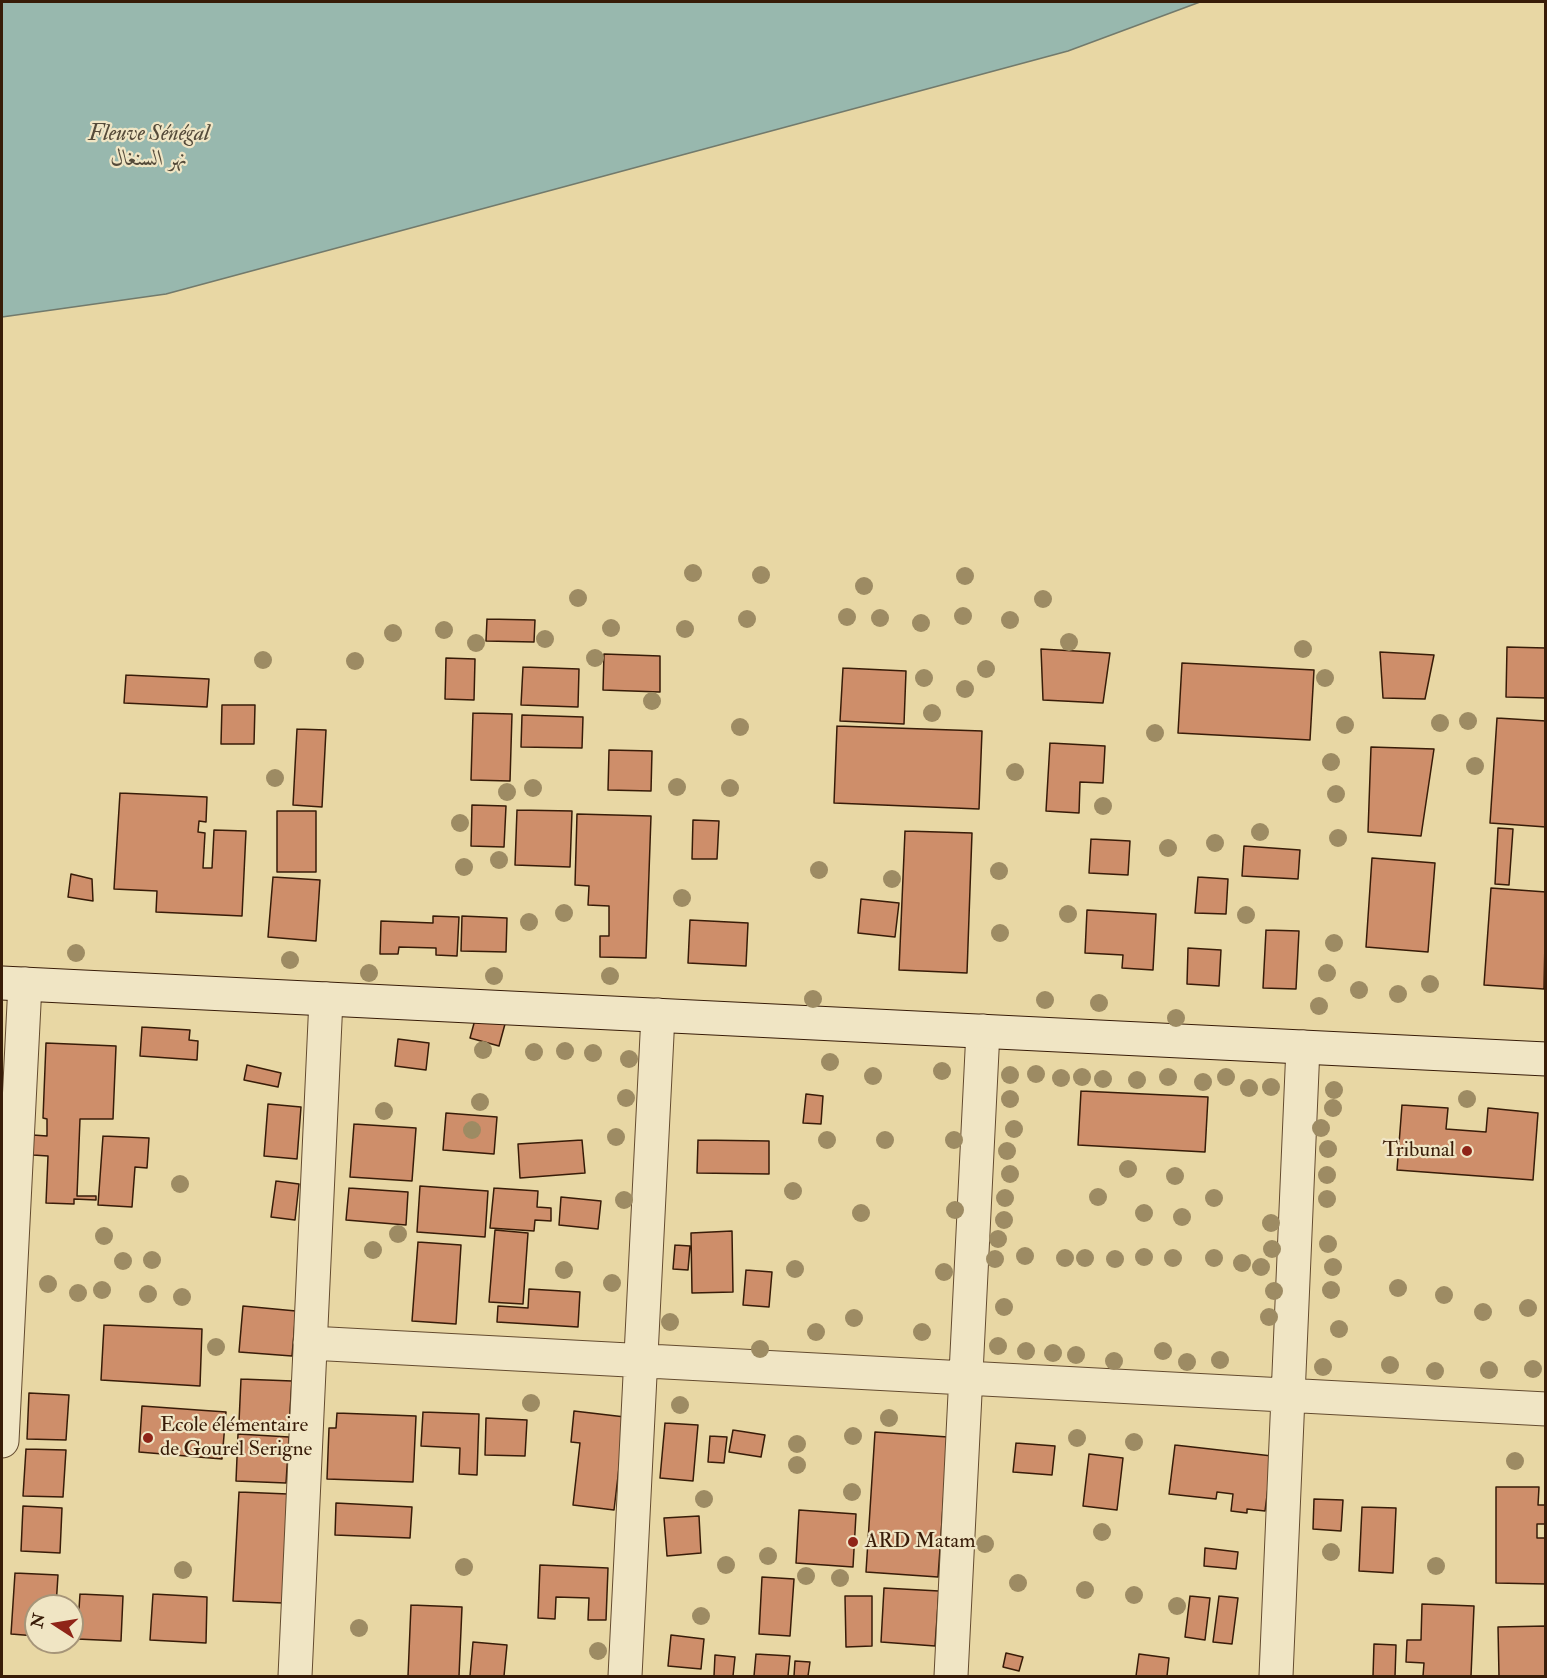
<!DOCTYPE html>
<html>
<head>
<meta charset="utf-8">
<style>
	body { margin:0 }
	#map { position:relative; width:1547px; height:1678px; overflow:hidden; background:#e8d7a4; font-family:"IM FELL Double Pica",serif }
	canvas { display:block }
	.frame { position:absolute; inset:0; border:3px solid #381c08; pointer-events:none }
	.north { position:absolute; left:24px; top:1594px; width:60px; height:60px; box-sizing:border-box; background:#f0e5c4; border:2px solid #a69579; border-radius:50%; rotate:282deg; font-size:16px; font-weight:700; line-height:24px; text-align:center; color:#381c08 }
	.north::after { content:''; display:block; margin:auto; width:21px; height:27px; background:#8f2418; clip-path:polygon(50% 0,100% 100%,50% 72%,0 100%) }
</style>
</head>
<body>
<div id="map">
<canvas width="1547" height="1678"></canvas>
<div class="frame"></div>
<div class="north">N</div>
</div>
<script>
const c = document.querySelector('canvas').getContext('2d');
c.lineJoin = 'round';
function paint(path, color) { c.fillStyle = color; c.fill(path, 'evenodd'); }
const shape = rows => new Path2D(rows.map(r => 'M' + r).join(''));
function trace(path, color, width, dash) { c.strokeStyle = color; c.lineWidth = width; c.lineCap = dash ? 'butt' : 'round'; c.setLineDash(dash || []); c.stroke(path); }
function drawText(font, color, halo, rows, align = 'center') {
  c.font = font + ' "IM FELL Double Pica",Amiri,serif'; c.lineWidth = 4.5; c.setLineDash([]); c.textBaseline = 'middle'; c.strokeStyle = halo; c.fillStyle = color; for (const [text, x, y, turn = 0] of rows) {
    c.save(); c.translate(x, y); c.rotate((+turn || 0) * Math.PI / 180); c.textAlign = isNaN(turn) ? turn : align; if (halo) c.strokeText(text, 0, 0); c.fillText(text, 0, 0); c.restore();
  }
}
const water = shape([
	[2,2,1200,2,1068,51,166,294,2,317,2,2]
]);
paint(water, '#98b8ae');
trace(water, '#727a6c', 1.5);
const building = shape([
	[487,619,535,620,534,642,486,641,487,619],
	[1507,647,1546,648,1546,698,1506,697,1507,647],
	[1041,649,1110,653,1103,703,1043,700,1041,649],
	[1380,652,1434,655,1425,699,1383,698,1380,652],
	[604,654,660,656,660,692,603,690,604,654],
	[446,658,475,659,474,700,445,699,446,658],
	[1182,663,1314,670,1310,740,1178,733,1182,663],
	[523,667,579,669,578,707,521,705,523,667],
	[843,668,906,671,904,724,840,721,843,668],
	[126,675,209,679,207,707,124,703,126,675],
	[222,705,255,705,254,744,221,744,222,705],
	[473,713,512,714,510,781,471,780,473,713],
	[522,715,583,717,582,748,521,747,522,715],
	[1497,718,1546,721,1546,827,1490,823,1497,718],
	[837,726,982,731,979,809,834,803,837,726],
	[297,729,326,730,322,807,293,805,297,729],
	[1050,743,1105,746,1103,783,1080,782,1079,813,1046,811,1050,743],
	[1371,747,1434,749,1421,836,1368,832,1371,747],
	[609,750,652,751,651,791,608,790,609,750],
	[120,793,207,797,206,822,199,821,198,832,205,833,203,868,212,868,214,830,246,831,242,916,156,912,157,891,114,889,120,793],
	[472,805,506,806,504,847,471,846,472,805],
	[517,810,572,811,570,867,515,865,517,810],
	[277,811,316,811,316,872,277,872,277,811],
	[577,814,651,816,646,958,600,957,600,936,609,936,609,906,588,905,589,886,575,885,577,814],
	[693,820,719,821,717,859,692,859,693,820],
	[1498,828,1513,829,1509,885,1495,884,1498,828],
	[905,831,972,833,967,973,899,970,905,831],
	[1091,839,1130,841,1128,875,1089,873,1091,839],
	[1244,846,1300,850,1298,879,1242,876,1244,846],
	[1372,858,1435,863,1428,952,1366,947,1372,858],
	[71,874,92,879,93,901,68,897,71,874],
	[273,877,320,880,316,941,268,937,273,877],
	[1198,877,1228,879,1226,914,1195,913,1198,877],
	[1491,888,1546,892,1544,989,1484,985,1491,888],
	[861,899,899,903,895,937,858,933,861,899],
	[1087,910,1156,914,1153,970,1122,968,1123,955,1085,953,1087,910],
	[433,916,459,917,457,956,436,955,436,948,399,947,398,954,380,954,381,921,433,923,433,916],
	[462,916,507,918,506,952,461,951,462,916],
	[690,920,748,923,746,966,688,963,690,920],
	[1266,930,1299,931,1296,989,1263,988,1266,930],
	[1188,948,1221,950,1219,986,1187,984,1188,948],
	[476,1016,505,1024,499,1046,470,1038,476,1016],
	[142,1027,190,1030,189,1040,198,1041,197,1060,140,1056,142,1027],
	[398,1039,429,1043,426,1070,395,1066,398,1039],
	[46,1043,116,1046,113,1119,80,1119,77,1196,96,1196,96,1200,74,1199,74,1204,46,1203,48,1156,33,1155,33,1135,47,1136,47,1119,43,1118,46,1043],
	[247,1065,281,1073,278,1087,244,1080,247,1065],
	[1081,1091,1208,1097,1205,1152,1078,1145,1081,1091],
	[806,1094,823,1096,821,1124,803,1123,806,1094],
	[268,1104,301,1107,297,1159,264,1156,268,1104],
	[1402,1105,1448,1108,1446,1129,1486,1132,1488,1108,1538,1113,1533,1180,1397,1170,1402,1105],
	[446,1113,497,1117,494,1154,443,1150,446,1113],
	[354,1124,416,1128,412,1181,350,1177,354,1124],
	[103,1136,149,1138,147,1168,135,1167,132,1207,98,1205,103,1136],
	[582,1140,585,1173,520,1178,518,1144,582,1140],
	[698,1140,769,1141,769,1174,697,1173,698,1140],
	[276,1181,299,1184,295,1220,271,1217,276,1181],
	[420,1186,488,1191,485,1237,417,1232,420,1186],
	[349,1188,408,1192,406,1225,346,1220,349,1188],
	[494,1188,538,1191,537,1207,551,1208,551,1221,535,1220,534,1231,490,1228,494,1188],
	[561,1197,601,1201,598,1229,559,1225,561,1197],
	[495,1230,528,1233,523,1304,489,1302,495,1230],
	[732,1231,733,1292,692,1293,691,1233,732,1231],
	[418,1242,461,1245,456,1324,412,1321,418,1242],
	[675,1245,690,1246,688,1270,673,1269,675,1245],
	[746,1270,772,1272,769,1307,743,1305,746,1270],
	[529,1289,580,1292,578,1327,497,1322,498,1306,528,1308,529,1289],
	[243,1306,296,1311,292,1356,239,1352,243,1306],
	[104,1325,202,1329,200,1386,101,1380,104,1325],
	[241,1379,292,1381,289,1425,239,1422,241,1379],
	[29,1393,69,1395,66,1440,27,1439,29,1393],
	[142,1406,226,1412,222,1459,139,1452,142,1406],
	[574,1411,625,1417,614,1510,573,1505,580,1443,571,1442,574,1411],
	[423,1412,479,1414,477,1475,459,1474,460,1448,421,1446,423,1412],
	[337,1413,416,1416,413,1482,327,1479,329,1428,336,1428,337,1413],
	[486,1418,527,1420,525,1456,485,1455,486,1418],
	[665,1423,698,1425,693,1481,660,1478,665,1423],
	[733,1430,765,1435,761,1457,729,1452,733,1430],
	[875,1432,948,1437,938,1577,866,1572,875,1432],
	[238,1434,289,1437,286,1483,236,1481,238,1434],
	[710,1436,727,1437,724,1463,708,1462,710,1436],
	[1016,1443,1055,1446,1052,1475,1013,1472,1016,1443],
	[1175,1445,1272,1456,1265,1511,1247,1509,1247,1513,1231,1511,1233,1494,1217,1492,1216,1499,1169,1494,1175,1445],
	[26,1449,66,1450,63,1497,23,1496,26,1449],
	[1089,1454,1123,1458,1117,1510,1083,1506,1089,1454],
	[1496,1487,1539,1487,1538,1505,1546,1505,1546,1524,1537,1524,1537,1538,1546,1538,1546,1584,1496,1583,1496,1487],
	[239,1492,288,1494,283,1603,233,1601,239,1492],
	[1314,1499,1343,1500,1341,1531,1313,1529,1314,1499],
	[336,1503,412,1507,410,1538,335,1535,336,1503],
	[23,1506,62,1508,60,1553,21,1551,23,1506],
	[1362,1507,1396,1508,1393,1573,1359,1571,1362,1507],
	[799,1510,856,1514,853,1567,796,1563,799,1510],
	[699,1516,701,1553,667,1556,664,1518,699,1516],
	[1205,1548,1238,1552,1236,1569,1204,1566,1205,1548],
	[540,1565,608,1568,606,1620,588,1620,589,1598,556,1597,555,1619,538,1618,540,1565],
	[15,1573,58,1575,56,1606,36,1606,36,1636,11,1634,15,1573],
	[762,1577,794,1579,790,1636,759,1634,762,1577],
	[884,1588,939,1591,935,1646,881,1642,884,1588],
	[80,1594,123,1596,121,1641,77,1639,80,1594],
	[153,1594,207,1597,206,1643,150,1640,153,1594],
	[845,1596,872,1596,872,1646,846,1647,845,1596],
	[1190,1596,1210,1598,1205,1640,1185,1637,1190,1596],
	[1219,1596,1238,1598,1232,1644,1213,1642,1219,1596],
	[1422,1604,1474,1606,1471,1676,1423,1676,1424,1663,1406,1662,1407,1640,1421,1640,1422,1604],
	[411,1605,462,1607,459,1676,408,1676,411,1605],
	[1546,1626,1546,1676,1499,1676,1498,1627,1546,1626],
	[671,1635,704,1639,701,1669,668,1666,671,1635],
	[473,1642,507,1645,504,1676,470,1676,473,1642],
	[1374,1644,1396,1645,1395,1676,1373,1676,1374,1644],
	[1006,1653,1023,1657,1019,1671,1003,1667,1006,1653],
	[756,1654,790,1656,788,1676,754,1676,756,1654],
	[1139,1654,1169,1658,1167,1676,1136,1676,1139,1654],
	[715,1655,735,1657,733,1676,714,1676,715,1655],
	[795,1661,810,1662,808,1676,794,1676,795,1661]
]);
paint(building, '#ce8e6a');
trace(building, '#381c08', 1.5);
const minor = shape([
	[310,1343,1546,1409],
	[2,1441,25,984],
	[295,1676,326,999],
	[625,1676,658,1015],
	[951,1676,983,1031],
	[1276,1676,1303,1047]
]);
const secondary = shape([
	[2,983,1546,1059]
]);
trace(minor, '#644b2f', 35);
trace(secondary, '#381c08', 35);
trace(minor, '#f0e5c4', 33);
trace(secondary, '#f0e5c4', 33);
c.fillStyle = '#9d8b63';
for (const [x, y] of [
	[693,573],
	[761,575],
	[965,576],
	[864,586],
	[578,598],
	[1043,599],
	[963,616],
	[847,617],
	[880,618],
	[747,619],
	[1010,620],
	[921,623],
	[611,628],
	[685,629],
	[444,630],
	[393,633],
	[545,639],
	[1069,642],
	[476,643],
	[1303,649],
	[595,658],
	[263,660],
	[355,661],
	[986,669],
	[924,678],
	[1325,678],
	[965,689],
	[652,701],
	[932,713],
	[1468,721],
	[1440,723],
	[1345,725],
	[740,727],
	[1155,733],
	[1331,762],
	[1475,766],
	[1015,772],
	[275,778],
	[677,787],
	[533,788],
	[730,788],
	[507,792],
	[1336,794],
	[1103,806],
	[460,823],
	[1260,832],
	[1338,838],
	[1215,843],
	[1168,848],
	[499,860],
	[464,867],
	[819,870],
	[999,871],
	[892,879],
	[682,898],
	[564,913],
	[1068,914],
	[1246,915],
	[529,922],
	[1000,933],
	[1334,943],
	[76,953],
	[290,960],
	[369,973],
	[1327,973],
	[494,976],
	[610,976],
	[1430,984],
	[1359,990],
	[1398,994],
	[813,999],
	[1045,1000],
	[1099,1003],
	[1319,1006],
	[1176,1018],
	[483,1050],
	[565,1051],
	[534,1052],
	[593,1053],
	[629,1059],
	[830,1062],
	[942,1071],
	[1036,1074],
	[1010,1075],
	[873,1076],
	[1082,1077],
	[1168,1077],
	[1226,1077],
	[1061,1078],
	[1103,1079],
	[1137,1080],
	[1203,1082],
	[1271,1087],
	[1249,1088],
	[1334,1090],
	[626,1098],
	[1010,1099],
	[1467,1099],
	[480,1102],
	[1333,1108],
	[384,1111],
	[1321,1128],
	[1014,1129],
	[472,1130],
	[616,1137],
	[827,1140],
	[885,1140],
	[954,1140],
	[1328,1149],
	[1007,1151],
	[1128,1169],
	[1010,1174],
	[1327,1175],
	[1175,1176],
	[180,1184],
	[793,1191],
	[1098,1197],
	[1005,1198],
	[1214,1198],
	[1327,1199],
	[624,1200],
	[955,1210],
	[861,1213],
	[1144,1213],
	[1182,1217],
	[1004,1220],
	[1271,1223],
	[398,1234],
	[104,1236],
	[998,1239],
	[1328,1244],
	[1272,1249],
	[373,1250],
	[1025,1256],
	[1144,1257],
	[1065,1258],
	[1085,1258],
	[1173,1258],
	[1214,1258],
	[995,1259],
	[1115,1259],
	[152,1260],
	[123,1261],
	[1242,1263],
	[1261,1267],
	[1333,1267],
	[795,1269],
	[564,1270],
	[944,1272],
	[612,1283],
	[48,1284],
	[1398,1288],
	[102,1290],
	[1331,1290],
	[1274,1291],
	[78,1293],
	[148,1294],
	[1444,1295],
	[182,1297],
	[1004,1307],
	[1528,1308],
	[1483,1312],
	[1269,1317],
	[854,1318],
	[670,1322],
	[1339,1329],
	[816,1332],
	[922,1332],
	[998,1346],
	[216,1347],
	[760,1349],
	[1026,1351],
	[1163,1351],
	[1053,1353],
	[1076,1355],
	[1220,1360],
	[1114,1361],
	[1187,1362],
	[1390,1365],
	[1323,1367],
	[1533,1369],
	[1489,1370],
	[1435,1371],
	[531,1403],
	[680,1405],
	[889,1418],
	[853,1436],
	[1077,1438],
	[1134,1442],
	[797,1444],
	[1515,1461],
	[797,1465],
	[852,1492],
	[704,1499],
	[1102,1532],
	[985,1544],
	[1331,1552],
	[768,1556],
	[726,1565],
	[1436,1566],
	[464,1567],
	[183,1570],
	[806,1576],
	[840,1578],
	[1018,1583],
	[1085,1590],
	[1134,1595],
	[1177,1606],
	[701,1616],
	[359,1628],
	[598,1651]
]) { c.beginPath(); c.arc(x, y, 9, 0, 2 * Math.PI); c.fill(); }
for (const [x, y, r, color] of [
	[1467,1151,6,"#8f2418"],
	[148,1438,6,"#8f2418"],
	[853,1542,6,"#8f2418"]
]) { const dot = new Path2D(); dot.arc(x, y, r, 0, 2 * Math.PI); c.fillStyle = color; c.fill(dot); trace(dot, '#f0e5c4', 2); }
drawText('21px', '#381c08', '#f0e5c4', [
	["Tribunal",1455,1151,"right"],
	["Ecole élémentaire",160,1426],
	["de Gourel Serigne",160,1450],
	["ARD Matam",865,1542]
], 'left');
drawText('italic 22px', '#554b3a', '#f0e5c4', [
	["Fleuve Sénégal",149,135],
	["نهر السنغال",149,160]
]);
</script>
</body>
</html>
